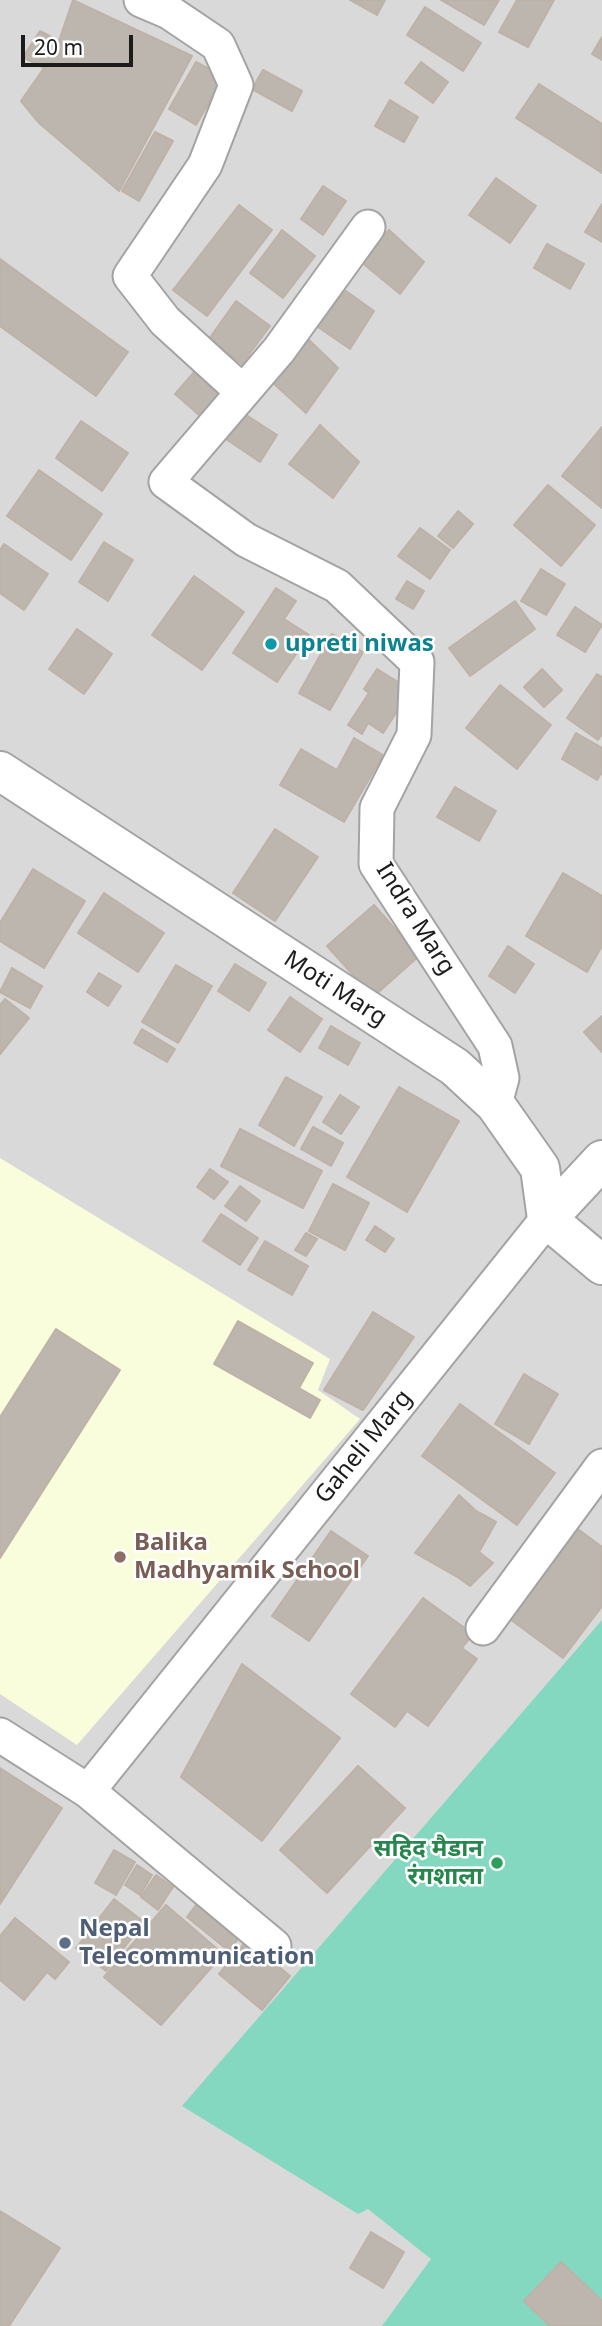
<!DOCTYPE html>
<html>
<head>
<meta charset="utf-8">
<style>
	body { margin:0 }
	#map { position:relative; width:602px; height:2326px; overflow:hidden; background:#edeae2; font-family:"Noto Sans",sans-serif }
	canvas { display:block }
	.scale { position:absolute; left:21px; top:35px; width:112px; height:32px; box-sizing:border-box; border:4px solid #1c1c1c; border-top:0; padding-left:9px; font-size:21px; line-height:24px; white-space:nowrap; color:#1c1c1c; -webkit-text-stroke:5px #fff; paint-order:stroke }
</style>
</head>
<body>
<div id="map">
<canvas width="602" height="2326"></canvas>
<div class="scale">20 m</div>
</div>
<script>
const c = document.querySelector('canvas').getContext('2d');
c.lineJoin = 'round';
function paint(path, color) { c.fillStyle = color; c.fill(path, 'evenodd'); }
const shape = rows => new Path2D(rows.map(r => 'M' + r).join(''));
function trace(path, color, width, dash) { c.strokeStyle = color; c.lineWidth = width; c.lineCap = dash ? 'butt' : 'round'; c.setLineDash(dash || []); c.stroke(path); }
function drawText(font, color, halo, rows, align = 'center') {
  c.font = font + ' "Noto Sans","Noto Sans Devanagari",sans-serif'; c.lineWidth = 5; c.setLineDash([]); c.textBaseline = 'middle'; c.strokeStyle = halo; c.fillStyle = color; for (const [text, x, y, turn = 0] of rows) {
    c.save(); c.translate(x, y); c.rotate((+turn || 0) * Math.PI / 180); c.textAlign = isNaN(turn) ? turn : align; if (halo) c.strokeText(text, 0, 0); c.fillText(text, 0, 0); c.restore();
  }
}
paint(shape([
	[0,0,602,0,602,2326,0,2326]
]), '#dad9d9');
paint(shape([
	[0,1158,330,1359,318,1390,360,1419,77,1745,0,1694]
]), '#fafddb');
paint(shape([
	[602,1620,602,2326,382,2326,431,2259,368,2209,358,2214,182,2106]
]), '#84d8bf');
const building = shape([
	[73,0,192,56,119,191,39,123,21,101,44,68,23,57,40,31,59,41,73,0],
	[350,0,385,0,377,15,350,0],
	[441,0,499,0,484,25,441,0],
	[517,0,554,0,528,47,499,32,517,0],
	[425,7,481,43,463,71,407,35,425,7],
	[602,37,602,60,592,54,602,37],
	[196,62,224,77,196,125,169,109,196,62],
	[421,62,448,82,433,103,405,83,421,62],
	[263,70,302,91,292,111,252,89,263,70],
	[539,84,602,124,602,173,516,118,539,84],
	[390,100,418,117,404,142,375,126,390,100],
	[155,132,173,141,139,201,122,191,155,132],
	[496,178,536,206,510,243,469,215,496,178],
	[323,186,346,201,323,235,301,219,323,186],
	[602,204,602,242,585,232,602,204],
	[239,205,272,230,207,316,173,290,239,205],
	[282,230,315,256,283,298,250,273,282,230],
	[389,230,424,262,400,294,360,261,389,230],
	[547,244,584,264,570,289,534,268,547,244],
	[0,259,128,352,96,396,0,326,0,259],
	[346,291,374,311,350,349,315,325,346,291],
	[236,301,270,326,242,364,209,339,236,301],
	[308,339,338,368,306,413,272,382,308,339],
	[196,370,226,397,206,421,175,394,196,370],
	[240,411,277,435,260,462,223,437,240,411],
	[81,421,128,453,102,491,56,458,81,421],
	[320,425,359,462,333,498,289,464,320,425],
	[602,427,602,508,562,476,602,427],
	[39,470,102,514,71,560,7,516,39,470],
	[548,485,595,525,561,566,514,525,548,485],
	[458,511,473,524,453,548,438,536,458,511],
	[420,528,450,550,430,579,398,556,420,528],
	[104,542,133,560,108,601,79,582,104,542],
	[4,544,48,574,24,610,0,593,0,550,4,544],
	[541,569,565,584,546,615,521,601,541,569],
	[194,576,244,612,202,670,152,635,194,576],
	[407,581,424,591,413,609,396,599,407,581],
	[276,588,296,601,284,619,309,635,277,682,233,653,276,588],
	[515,601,535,629,470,676,449,648,515,601],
	[575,607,602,625,585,652,557,635,575,607],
	[77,629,112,654,84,694,49,669,77,629],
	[332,634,363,652,330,710,299,693,332,634],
	[377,669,411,690,383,733,368,723,362,734,348,725,369,693,364,689,377,669],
	[542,669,562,690,544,707,524,687,542,669],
	[597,674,602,677,602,734,598,740,567,718,597,674],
	[500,685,551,725,517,769,466,728,500,685],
	[576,733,602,748,602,772,597,780,562,759,576,733],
	[354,738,383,755,344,822,280,785,301,749,337,770,354,738],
	[455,787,496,811,479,841,437,817,455,787],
	[275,829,318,857,275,921,233,893,275,829],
	[33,869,85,901,44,968,0,941,0,923,33,869],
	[563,873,602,896,602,946,587,972,526,936,563,873],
	[104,893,164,933,138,972,78,933,104,893],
	[374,905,419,956,373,997,327,946,374,905],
	[508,946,534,964,515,993,489,976,508,946],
	[235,964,266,983,249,1011,218,991,235,964],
	[176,965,212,986,178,1043,142,1022,176,965],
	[12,968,42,986,30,1008,0,992,12,968],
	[99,973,121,986,108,1006,87,992,99,973],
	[290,997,322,1019,300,1052,268,1030,290,997],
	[5,999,29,1018,0,1054,0,1005,5,999],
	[602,1016,602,1052,584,1032,602,1016],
	[331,1026,360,1043,348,1065,319,1048,331,1026],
	[142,1029,175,1049,167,1062,134,1043,142,1029],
	[286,1077,322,1097,294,1146,259,1125,286,1077],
	[399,1087,459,1121,407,1212,347,1177,399,1087],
	[340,1095,359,1107,341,1134,323,1122,340,1095],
	[313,1127,343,1143,331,1166,301,1149,313,1127],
	[240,1129,322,1171,303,1208,221,1166,240,1129],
	[210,1169,228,1182,214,1199,197,1187,210,1169],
	[333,1184,369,1203,345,1250,309,1231,333,1184],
	[240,1186,260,1201,246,1221,225,1206,240,1186],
	[221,1214,258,1238,240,1265,203,1241,221,1214],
	[375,1226,394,1239,385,1252,366,1240,375,1226],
	[306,1233,317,1239,306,1256,295,1250,306,1233],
	[265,1241,308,1266,292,1295,248,1270,265,1241],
	[373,1312,414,1337,363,1410,324,1390,373,1312],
	[238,1321,313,1363,299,1388,320,1400,310,1418,214,1364,238,1321],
	[56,1329,120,1370,0,1558,0,1417,56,1329],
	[524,1374,558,1394,529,1444,495,1424,524,1374],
	[460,1404,555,1473,517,1525,422,1456,460,1404],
	[459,1495,476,1511,496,1522,479,1552,493,1563,470,1586,459,1578,415,1553,459,1495],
	[571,1524,602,1547,602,1606,563,1658,503,1614,571,1524],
	[331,1531,368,1556,309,1641,272,1616,331,1531],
	[423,1598,473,1634,462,1648,477,1659,428,1726,407,1711,395,1727,351,1694,423,1598],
	[242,1664,340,1738,262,1841,181,1777,242,1664],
	[358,1766,405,1808,327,1893,280,1850,358,1766],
	[0,1768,62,1808,0,1904,0,1768],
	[114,1850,135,1862,116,1895,95,1883,114,1850],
	[137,1865,152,1875,140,1895,125,1885,137,1865],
	[156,1875,173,1887,158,1910,141,1897,156,1875],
	[114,1899,144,1922,106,1971,76,1948,114,1899],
	[166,1905,223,1954,161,2025,104,1977,166,1905],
	[196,1905,239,1938,229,1951,187,1917,196,1905],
	[15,1918,69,1962,55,1979,47,1972,24,2000,0,1980,0,1936,15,1918],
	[247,1940,290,1976,262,2010,219,1974,247,1940],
	[0,2211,60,2248,9,2326,0,2326,0,2211],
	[371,2232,404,2252,383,2288,350,2268,371,2232],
	[561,2262,602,2301,602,2326,550,2326,524,2301,561,2262]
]);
paint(building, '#bdb6af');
trace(building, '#beb2a6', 2);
const minor = shape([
	[141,0,169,12,218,45,236,85,205,165,130,276,165,321,243,392],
	[368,227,279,350,166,482,246,540,337,586,417,662,414,735,377,808,376,864,495,1046,502,1078,495,1104],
	[483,1628,602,1466],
	[0,1735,88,1791,547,1219],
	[88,1791,274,1946]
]);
const tertiary = shape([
	[0,771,455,1067,495,1104,540,1168,547,1219,602,1265],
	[547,1219,602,1160]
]);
trace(minor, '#a3a3a3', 37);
trace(tertiary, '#a3a3a3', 42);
trace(minor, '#fff', 33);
trace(tertiary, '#fff', 38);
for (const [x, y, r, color] of [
	[271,644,7,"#0f9aa8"],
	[120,1557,7,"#8d6e63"],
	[497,1863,7,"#2e9e5b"],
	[65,1943,7,"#5c6f8a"]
]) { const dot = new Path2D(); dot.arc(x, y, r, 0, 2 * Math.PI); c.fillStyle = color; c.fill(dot); trace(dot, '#fff', 2.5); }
drawText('bold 24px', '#0d838f', '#fff', [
	["upreti niwas",285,644]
], 'left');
drawText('24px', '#1c1c1c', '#fff', [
	["Indra Marg",415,919,58],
	["Moti Marg",335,989,33],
	["Gaheli Marg",364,1447,-51]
]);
drawText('bold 24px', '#785e54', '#fff', [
	["Balika",134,1543],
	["Madhyamik School",134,1571]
], 'left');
drawText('bold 24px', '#27864d', '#fff', [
	["सहिद मैडान",483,1849],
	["रंगशाला",483,1877]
], 'right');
drawText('bold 24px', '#4e5e75', '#fff', [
	["Nepal",79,1929],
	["Telecommunication",79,1957]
], 'left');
</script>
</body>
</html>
